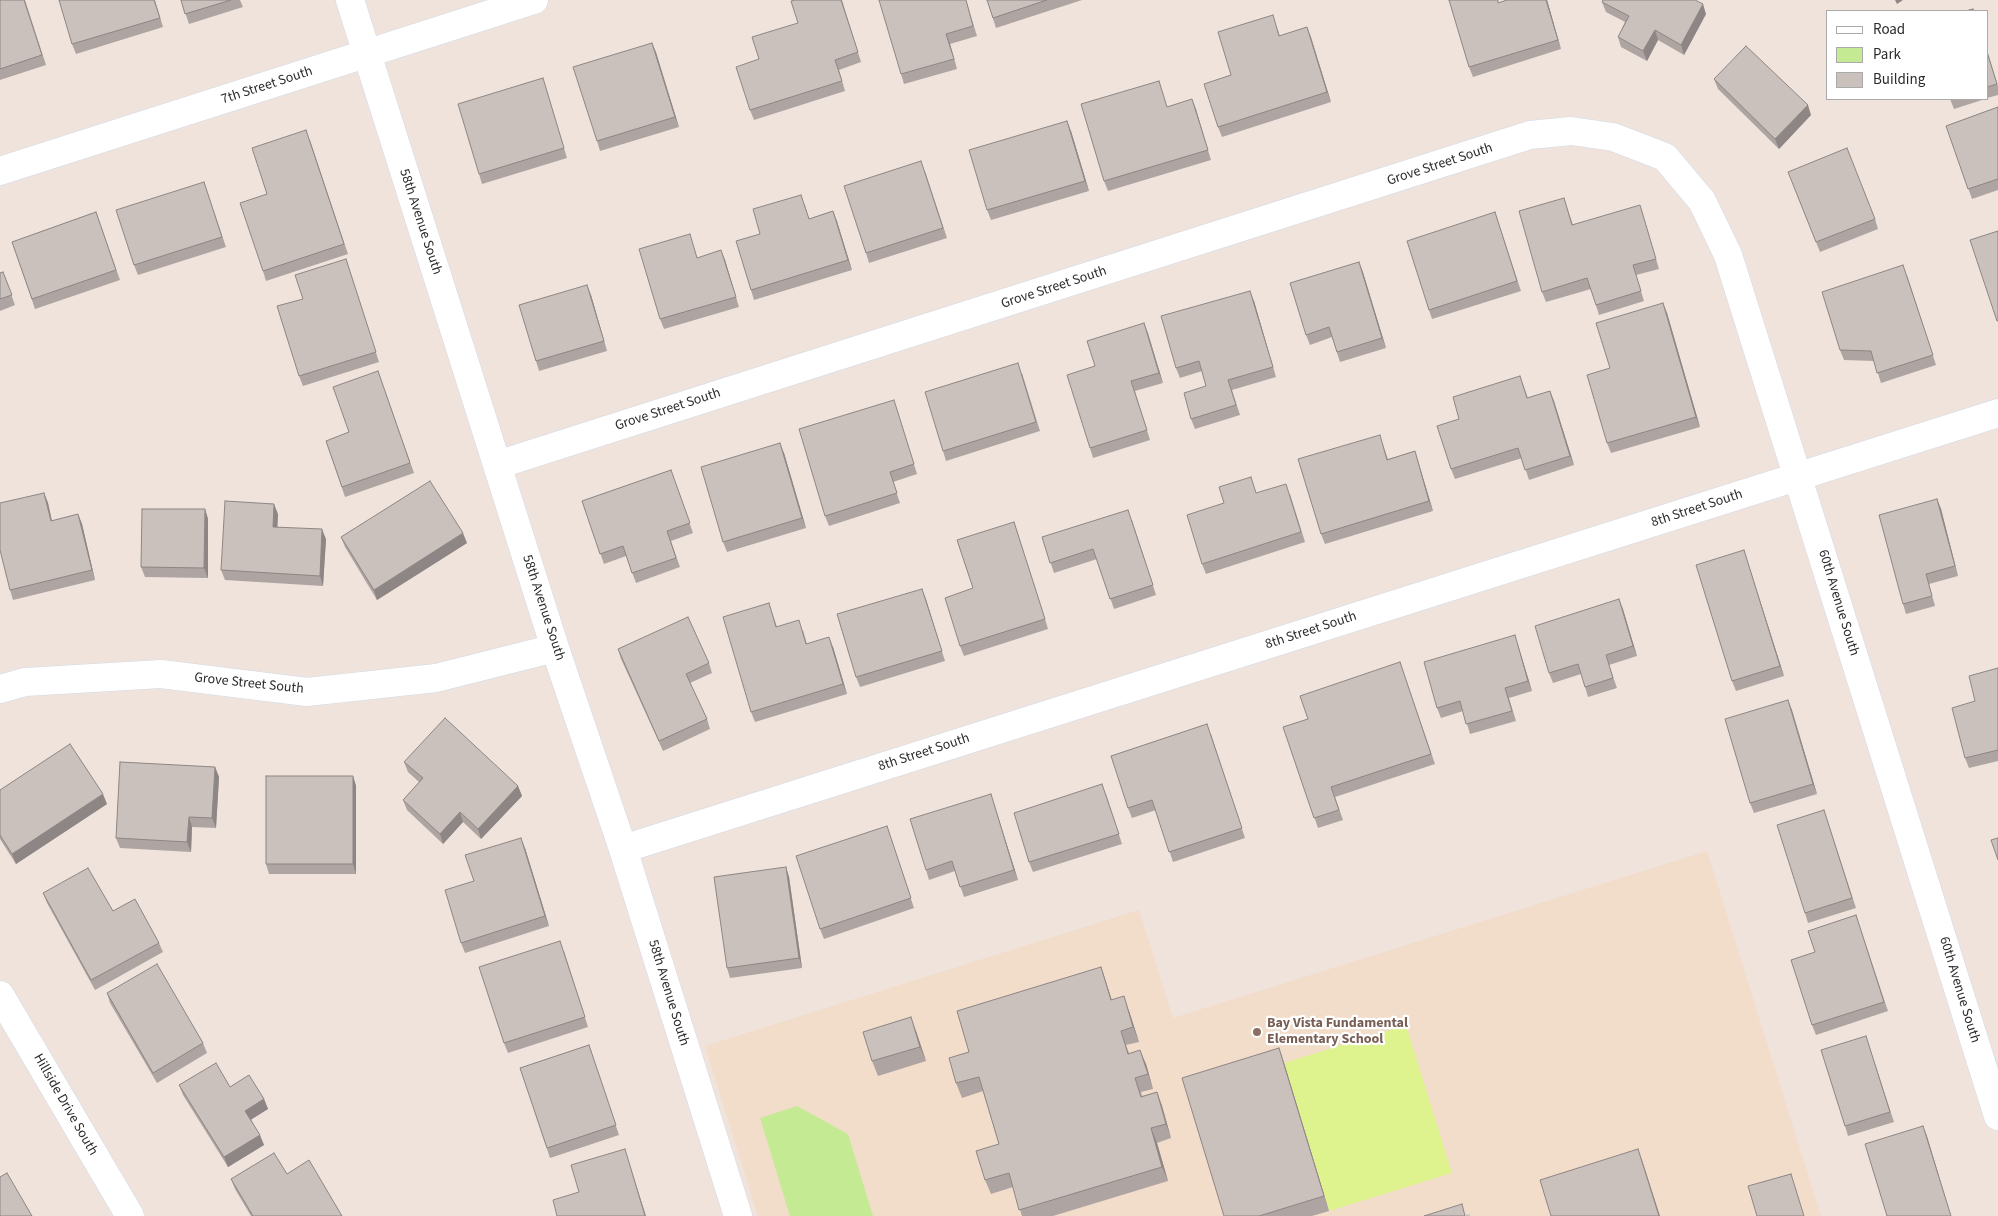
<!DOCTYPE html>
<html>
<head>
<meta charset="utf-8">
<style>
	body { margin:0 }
	#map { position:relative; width:1998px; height:1216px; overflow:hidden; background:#efe3dc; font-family:"Source Sans 3",sans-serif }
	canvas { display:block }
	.legend { position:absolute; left:1826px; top:10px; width:162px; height:90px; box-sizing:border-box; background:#fff; border:1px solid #aaa; margin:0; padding:6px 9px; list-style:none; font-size:15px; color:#2b2b2b }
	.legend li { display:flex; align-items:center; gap:10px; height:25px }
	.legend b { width:25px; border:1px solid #aaa }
</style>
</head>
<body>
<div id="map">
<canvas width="1998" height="1216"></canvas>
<ul class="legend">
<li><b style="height:6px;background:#fff"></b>Road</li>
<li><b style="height:14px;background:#c4eb93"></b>Park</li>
<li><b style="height:14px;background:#cac0bc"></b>Building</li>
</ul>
</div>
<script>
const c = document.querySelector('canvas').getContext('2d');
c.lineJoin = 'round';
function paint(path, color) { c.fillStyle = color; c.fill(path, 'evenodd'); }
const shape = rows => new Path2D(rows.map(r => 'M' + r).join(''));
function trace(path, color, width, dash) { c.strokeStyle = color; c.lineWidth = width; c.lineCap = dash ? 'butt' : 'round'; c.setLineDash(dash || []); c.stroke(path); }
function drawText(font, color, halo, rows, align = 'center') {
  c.font = font + ' "Source Sans 3",sans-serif'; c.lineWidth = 4.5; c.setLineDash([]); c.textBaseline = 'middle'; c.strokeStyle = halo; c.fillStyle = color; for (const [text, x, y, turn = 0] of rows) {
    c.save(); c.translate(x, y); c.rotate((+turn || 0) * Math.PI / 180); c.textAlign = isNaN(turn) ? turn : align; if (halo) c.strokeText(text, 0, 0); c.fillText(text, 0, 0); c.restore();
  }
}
paint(shape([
	[1707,851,1821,1216,758,1216,705,1046,1139,910,1173,1018]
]), '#f2dcca');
paint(shape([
	[797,1106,848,1134,873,1216,790,1216,760,1118]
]), '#c4eb93');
paint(shape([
	[1406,1025,1452,1173,1329,1211,1284,1063]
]), '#def38e');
const street = shape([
	[350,0,555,648,623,849,738,1216],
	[0,171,534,0],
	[497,465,1530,135,1571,131,1613,137,1665,157,1702,201,1728,255,1998,1116],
	[0,689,25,682,161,674,307,692,436,678,555,648],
	[623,849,1998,413],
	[0,995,130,1216]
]);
trace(street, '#d1dae6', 29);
trace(shape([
	[1466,1216,1472,1216]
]), '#c4c4c4', 3, [4, 2.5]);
trace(street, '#fff', 28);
paint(shape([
	[0,0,25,0,46,65,0,80],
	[155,0,163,27,76,54,72,44],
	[181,0,240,0,243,7,189,24],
	[842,0,861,62,839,70,845,91,754,120,750,110,759,59,798,23],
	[966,0,977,36,950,44,957,69,904,84,901,74],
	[987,0,1082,0,996,28],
	[1547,0,1561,49,1473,77,1469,67,1499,3],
	[1602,2,1706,14,1684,55,1658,40,1647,61,1621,47,1618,37,1625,22,1606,12],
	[1276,25,1280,36,1307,27,1331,102,1222,137,1218,127,1231,75],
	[652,43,679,127,600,151,597,141],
	[1987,50,1998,86,1998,95,1987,98],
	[1714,79,1811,115,1779,149,1718,89],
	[1159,81,1167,107,1192,99,1211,160,1108,191,1104,181],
	[546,88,567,158,482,184,479,174],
	[1950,99,1985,99,1954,109],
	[1998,107,1998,190,1972,199,1946,126],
	[1071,131,1089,191,991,220,987,210],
	[310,140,348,254,266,281,263,271,267,194],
	[925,171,947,238,869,263,866,253],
	[204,182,226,247,138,275,134,265],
	[1792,182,1875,219,1878,229,1820,252],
	[1564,198,1573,225,1643,215,1659,269,1636,275,1644,301,1599,315,1591,289,1546,302,1542,292],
	[805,205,809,219,833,211,852,270,754,300,751,290,760,234],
	[96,212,120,280,35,309,12,242],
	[1495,212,1521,291,1432,319,1429,310],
	[693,244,697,258,725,260,739,307,664,329,660,319],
	[346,259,379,362,303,386,299,376,303,299],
	[1359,262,1386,348,1340,362,1332,337,1310,345,1306,335],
	[3,272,15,305,0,311,0,273],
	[1907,275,1936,365,1881,383,1874,361,1844,360,1840,350],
	[591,295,607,351,539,371,536,361],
	[1254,301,1276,377,1232,390,1240,415,1195,429,1191,419,1206,386,1202,371,1180,378,1176,368],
	[1663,303,1667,313,1700,427,1611,453,1607,443,1610,368],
	[1144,323,1163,383,1135,391,1150,440,1093,458,1090,448,1095,366],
	[378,371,414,473,345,497,326,441,349,432],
	[1022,373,1040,431,946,461,943,451],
	[1520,376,1528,398,1550,391,1574,465,1529,480,1522,458,1455,479,1451,469,1459,419],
	[897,410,917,474,893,482,900,503,829,526,825,516],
	[1383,445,1388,459,1415,451,1433,511,1325,544,1321,534],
	[784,453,806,528,727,552,723,542],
	[671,470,693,533,671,541,680,567,636,583,626,556,604,564,582,501],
	[44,493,48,503,52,521,78,514,82,524,95,580,13,600,10,590],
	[1256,493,1290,494,1305,542,1206,574,1202,564],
	[1937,499,1941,509,1958,576,1929,584,1935,606,1906,614,1903,604],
	[205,509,208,519,208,578,145,577,141,567],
	[278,514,277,527,326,539,323,586,225,580,221,570],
	[1132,520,1156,595,1114,609,1097,559,1054,573,1042,537],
	[1014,522,1048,629,964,656,960,646,973,588],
	[341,537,467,543,377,600,345,547],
	[1744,550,1784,676,1736,691,1732,681],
	[922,589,945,661,860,687,856,677],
	[1619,599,1637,656,1609,665,1617,688,1588,697,1581,674,1553,683,1549,673],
	[769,603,777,627,803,630,807,644,833,647,847,694,755,722,751,712],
	[1518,645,1532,691,1509,698,1516,721,1470,734,1463,711,1441,718,1437,708],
	[618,649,709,663,712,673,690,683,707,719,710,729,663,751,621,659],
	[1400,662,1435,764,1335,797,1343,820,1318,828,1283,727,1308,719],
	[1998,668,1998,761,1969,768,1965,758,1975,701],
	[1788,700,1817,794,1754,813,1750,803],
	[1211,734,1245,838,1173,862,1156,810,1132,818,1128,808],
	[404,762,518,786,522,796,481,839,463,822,443,844,407,810,403,800,419,782,408,772],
	[215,767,219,777,216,828,192,827,191,852,120,848,116,838],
	[353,776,356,786,356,874,269,874,266,864],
	[0,790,107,804,16,864,0,839],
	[1106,794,1122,844,1033,872,1029,862],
	[994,804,1018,880,964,897,955,871,929,880,926,870],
	[1824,810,1856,908,1808,923,1805,913],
	[890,836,914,908,824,939,820,929],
	[525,848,549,926,465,953,461,943,474,881],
	[786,867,789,877,802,968,730,978,727,968],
	[43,893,113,911,159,943,163,952,95,990,47,903],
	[1856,915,1888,1011,1816,1035,1812,1025,1815,952],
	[564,951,588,1027,508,1053,504,1043],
	[1101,967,1112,1000,1129,1011,1139,1042,1126,1045,1129,1053,1146,1064,1153,1089,1141,1092,1142,1096,1157,1092,1162,1106,1171,1138,1157,1143,1168,1181,1053,1216,1022,1216,1013,1187,991,1194,985,1180,999,1144,983,1091,962,1098,956,1083,969,1052],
	[107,993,203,1043,207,1053,157,1083,110,1003],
	[916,1031,926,1061,878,1076,872,1061],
	[1866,1036,1894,1122,1848,1136,1845,1126],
	[589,1045,619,1135,550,1158,520,1068],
	[1279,1048,1284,1063,1329,1211,1312,1216,1224,1216],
	[179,1085,230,1087,264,1099,268,1109,251,1119,264,1145,228,1167,183,1095],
	[231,1179,342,1216,251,1216,235,1189]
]), '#aea5a2');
paint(shape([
	[1546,0,1547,0,1561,49,1558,40],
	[1895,0,1903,0,1897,4],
	[1703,4,1706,14,1684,55,1681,45],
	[1307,27,1311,37,1331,102,1327,92],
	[1655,30,1658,40,1647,61,1643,51],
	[946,34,950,44,957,69,954,59],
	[652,43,656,52,679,127,675,117],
	[1192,99,1196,109,1211,160,1208,150],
	[1808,105,1811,115,1779,149,1775,139],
	[1067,121,1071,131,1089,191,1085,181],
	[833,211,837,221,852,270,848,260],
	[721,250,725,260,739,307,736,297],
	[1359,262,1363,272,1386,348,1382,338],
	[587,285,591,295,607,351,604,341],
	[1250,291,1254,301,1276,377,1273,367],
	[1663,303,1667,313,1700,427,1696,417],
	[1144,323,1148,333,1163,383,1159,373],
	[1550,391,1554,401,1574,465,1570,456],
	[780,443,784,453,806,528,802,518],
	[1415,451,1433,511,1429,501],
	[44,493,48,503,54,531,51,521],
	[1937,499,1941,509,1958,576,1955,566],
	[274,504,278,514,277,537,273,527],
	[205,509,208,519,208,578,204,568],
	[78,514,82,524,95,580,92,570],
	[1014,522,1017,532,1048,629,1045,619],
	[322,529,326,539,323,586,320,576],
	[463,533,467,543,377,600,374,590],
	[1744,550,1747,560,1784,676,1780,666],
	[922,589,926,599,945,661,942,651],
	[1619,599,1623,609,1637,656,1633,646],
	[1515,635,1518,645,1532,691,1528,681],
	[829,637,833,647,847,694,843,684],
	[1788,700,1792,710,1817,794,1813,784],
	[215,767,219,777,216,828,212,818],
	[353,776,356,786,356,874,353,864],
	[518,786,522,796,481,839,478,829],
	[103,794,107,804,16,864,12,854],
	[991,794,994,804,1018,880,1014,870],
	[460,812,463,822,443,844,440,834],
	[189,817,192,827,191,852,187,842],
	[521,838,525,848,549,926,545,916],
	[786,867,789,877,802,968,799,958],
	[1101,967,1106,982,1116,1015,1111,1000],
	[1124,996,1129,1011,1139,1042,1133,1027],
	[911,1017,916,1031,926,1061,920,1047],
	[1279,1048,1284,1063,1329,1211,1324,1196],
	[1140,1050,1146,1064,1153,1089],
	[1157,1092,1162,1106,1171,1138,1166,1124],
	[264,1099,268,1109,249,1121,245,1111],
	[1923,1126,1927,1136,1951,1216],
	[1151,1128,1157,1143,1168,1181,1162,1167],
	[260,1135,264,1145,228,1167,224,1157],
	[625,1149,628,1159,646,1216,645,1216],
	[1638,1149,1643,1163,1660,1216,1659,1216]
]), '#8d8684');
const building = shape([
	[0,0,24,0,42,55,0,69,0,0],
	[59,0,154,0,160,18,72,44,59,0],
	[181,0,231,0,185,14,181,0],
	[795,0,841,0,858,52,835,60,842,81,750,110,736,67,759,59,752,37,798,23,791,1,795,0],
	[879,0,966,0,973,26,946,34,954,59,901,74,879,0],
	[987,0,1047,0,993,18,987,0],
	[1449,0,1498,0,1498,3,1507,0,1546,0,1558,40,1469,67,1449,0],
	[1603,0,1695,0,1703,4,1681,45,1655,30,1643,51,1618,37,1629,16,1602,2,1603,0],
	[1973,9,1974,11,1965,11,1973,9],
	[1273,15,1279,36,1307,27,1327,92,1218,127,1204,84,1231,75,1218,32,1273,15],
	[652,43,675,117,597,141,573,67,652,43],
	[1746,46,1808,105,1775,139,1714,79,1746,46],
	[1987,52,1997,84,1987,87,1987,52],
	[543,78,564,148,479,174,458,104,543,78],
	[1159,81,1167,107,1192,99,1208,150,1104,181,1081,104,1159,81],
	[1998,107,1998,179,1968,189,1946,126,1998,107],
	[1067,121,1085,181,987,210,969,150,1067,121],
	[306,130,344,244,263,271,240,203,267,194,252,148,306,130],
	[1847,148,1875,219,1816,242,1788,172,1847,148],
	[921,161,943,228,866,253,844,186,921,161],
	[204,182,222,237,134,265,116,210,204,182],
	[801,195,809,219,833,211,848,260,751,290,736,241,760,234,753,209,801,195],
	[1564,198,1572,225,1640,205,1656,259,1633,265,1641,291,1596,305,1587,278,1542,292,1519,211,1564,198],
	[96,212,116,270,32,299,12,242,96,212],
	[1495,212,1517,281,1429,310,1407,241,1495,212],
	[1998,231,1998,321,1997,321,1970,240,1998,231],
	[690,234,697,258,721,250,736,297,660,319,639,249,690,234],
	[346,259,376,352,299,376,277,306,303,299,295,275,346,259],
	[1359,262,1382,338,1337,352,1329,327,1306,335,1290,283,1359,262],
	[1903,265,1933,355,1877,373,1871,351,1840,350,1822,292,1903,265],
	[3,272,12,295,0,299,0,273,3,272],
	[587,285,604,341,536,361,519,305,587,285],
	[1250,291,1273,367,1228,380,1236,405,1191,419,1184,393,1206,386,1199,361,1176,368,1161,316,1250,291],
	[1663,303,1696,417,1607,443,1587,375,1610,368,1596,323,1663,303],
	[1144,323,1159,373,1131,381,1147,430,1090,448,1067,375,1095,366,1087,341,1144,323],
	[1018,363,1036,422,943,451,925,392,1018,363],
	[378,371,410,463,342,487,326,441,349,432,333,387,378,371],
	[1520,376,1527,398,1550,391,1570,456,1525,470,1518,448,1451,469,1437,426,1459,419,1453,397,1520,376],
	[894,400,914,464,890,472,897,493,825,516,799,429,894,400],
	[1380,435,1387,460,1415,451,1429,501,1321,534,1298,459,1380,435],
	[780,443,802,518,723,542,701,467,780,443],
	[671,470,690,523,667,531,676,558,632,573,623,546,600,554,582,501,671,470],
	[1251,477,1256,493,1286,484,1301,532,1202,564,1187,515,1224,503,1219,487,1251,477],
	[430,481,463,533,374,590,341,537,430,481],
	[44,493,51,521,78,514,92,570,10,590,0,550,0,503,44,493],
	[1937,499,1955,566,1926,574,1932,596,1903,604,1879,515,1937,499],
	[225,501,274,504,273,527,322,529,320,576,221,570,225,501],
	[142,509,205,509,204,568,141,567,142,509],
	[1128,510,1153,585,1110,599,1093,549,1050,563,1042,537,1128,510],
	[1014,522,1045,619,960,646,945,598,973,588,957,540,1014,522],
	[1744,550,1780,666,1732,681,1696,565,1744,550],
	[922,589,942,651,856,677,837,614,922,589],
	[1619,599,1633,646,1606,655,1613,678,1585,687,1578,664,1549,673,1535,626,1619,599],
	[769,603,776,627,799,620,806,644,829,637,843,684,751,712,723,617,769,603],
	[688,617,709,663,686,674,707,719,659,741,618,649,688,617],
	[1515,635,1528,681,1505,688,1512,711,1466,724,1460,701,1437,708,1424,662,1515,635],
	[1400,662,1431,754,1331,787,1339,810,1314,818,1283,727,1308,719,1300,696,1400,662],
	[1998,668,1998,750,1965,758,1952,708,1975,701,1969,676,1998,668],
	[1788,700,1813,784,1750,803,1725,719,1788,700],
	[445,718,518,786,478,829,460,812,440,834,403,800,423,778,404,762,445,718],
	[1207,724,1242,828,1169,852,1152,800,1128,808,1111,756,1207,724],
	[70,744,103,794,12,854,0,835,0,790,70,744],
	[120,762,215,767,212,818,189,817,187,842,116,838,120,762],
	[266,776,353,776,353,864,266,864,266,776],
	[1102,784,1119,834,1029,862,1014,813,1102,784],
	[991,794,1014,870,960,887,952,861,926,870,910,819,991,794],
	[1824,810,1852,898,1805,913,1777,825,1824,810],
	[887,826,911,898,820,929,796,856,887,826],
	[521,838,545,916,461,943,445,890,474,881,465,855,521,838],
	[1998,838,1998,860,1991,840,1998,838],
	[786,867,799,958,727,968,714,877,786,867],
	[88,868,113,911,135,899,159,943,91,980,43,893,88,868],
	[1856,915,1884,1002,1812,1025,1791,960,1815,952,1808,931,1856,915],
	[560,941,585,1017,504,1043,479,967,560,941],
	[157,964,203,1043,153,1073,107,993,157,964],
	[1101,967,1111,1000,1124,996,1133,1027,1121,1031,1128,1054,1140,1050,1148,1074,1135,1078,1141,1097,1157,1092,1166,1124,1151,1128,1162,1167,1019,1210,1009,1173,985,1180,976,1151,999,1144,979,1077,956,1083,949,1058,969,1052,957,1011,1101,967],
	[911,1017,920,1047,872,1061,863,1032,911,1017],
	[1866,1036,1890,1112,1845,1126,1821,1050,1866,1036],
	[589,1045,616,1125,547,1148,520,1068,589,1045],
	[1279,1048,1324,1196,1259,1216,1224,1216,1182,1078,1279,1048],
	[216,1063,230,1087,249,1075,264,1099,245,1111,260,1135,224,1157,179,1085,216,1063],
	[1923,1126,1951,1216,1887,1216,1865,1144,1923,1126],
	[625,1149,645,1216,557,1216,553,1200,579,1192,571,1165,625,1149],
	[1638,1149,1659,1216,1551,1216,1540,1180,1638,1149],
	[274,1153,287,1174,309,1160,342,1216,253,1216,231,1179,274,1153],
	[7,1173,32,1216,0,1216,0,1177,7,1173],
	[1791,1174,1804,1216,1757,1216,1748,1186,1791,1174],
	[1462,1204,1465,1216,1424,1216,1462,1204]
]);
paint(building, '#cac0bc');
trace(building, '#8d8684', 1);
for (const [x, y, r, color] of [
	[1257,1032,5,"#8d6e63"]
]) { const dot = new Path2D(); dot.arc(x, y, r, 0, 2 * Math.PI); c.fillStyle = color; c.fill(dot); trace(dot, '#fff', 2); }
drawText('14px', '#2b2b2b', '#fff', [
	["7th Street South",267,86,-18],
	["Grove Street South",1440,165,-18],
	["58th Avenue South",420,222,72],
	["Grove Street South",1054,288,-18],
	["Grove Street South",668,410,-18],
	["8th Street South",1697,509,-18],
	["60th Avenue South",1838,603,73],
	["58th Avenue South",543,608,72],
	["8th Street South",1311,631,-18],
	["Grove Street South",249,684,6],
	["8th Street South",924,753,-18],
	["60th Avenue South",1959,990,73],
	["58th Avenue South",668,993,73],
	["Hillside Drive South",65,1105,60]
]);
drawText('bold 14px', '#785e54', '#fff', [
	["Bay Vista Fundamental",1267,1024],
	["Elementary School",1267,1040]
], 'left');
</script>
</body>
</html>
